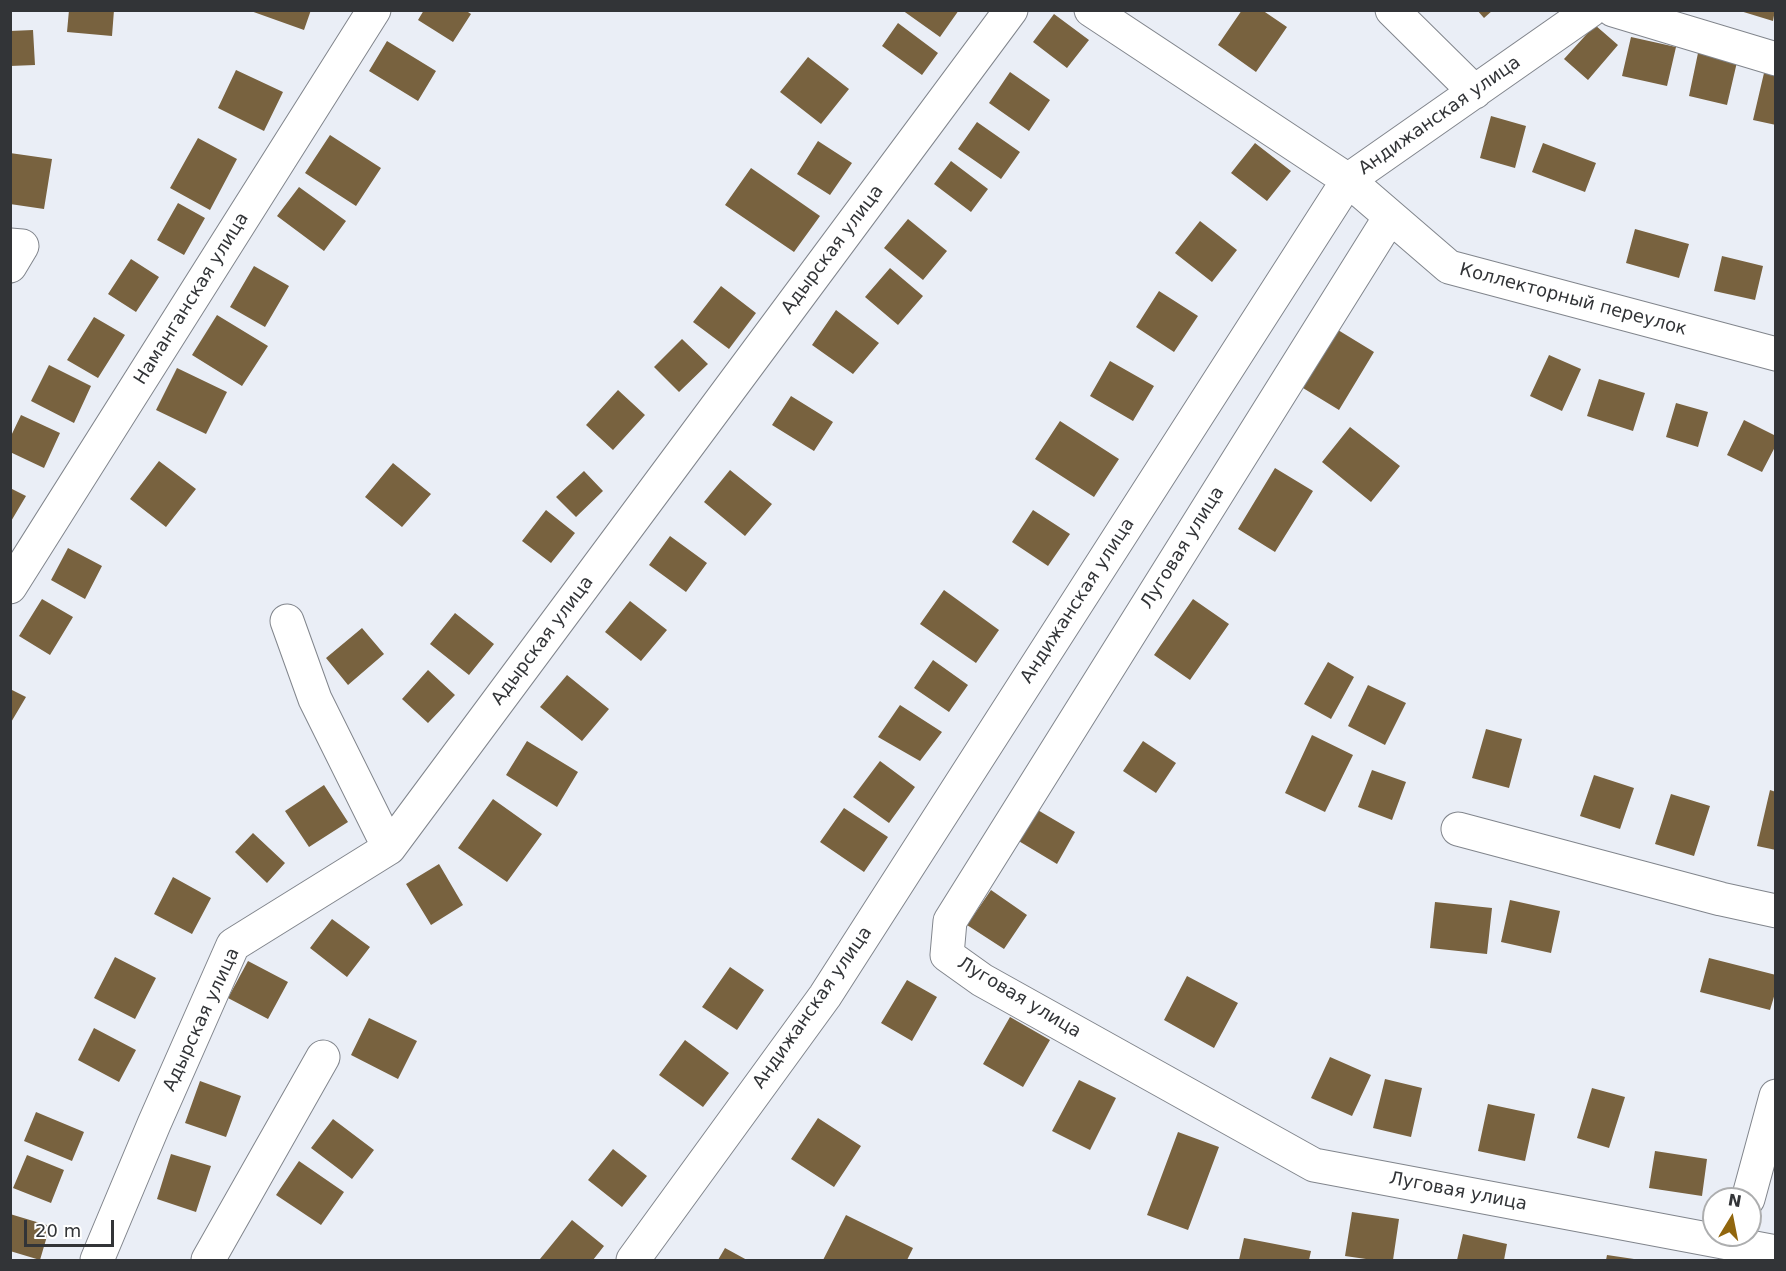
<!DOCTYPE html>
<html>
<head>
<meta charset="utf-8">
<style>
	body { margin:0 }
	#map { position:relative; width:1786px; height:1271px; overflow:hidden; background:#eaeef6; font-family:"DejaVu Sans",sans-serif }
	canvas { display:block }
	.frame { position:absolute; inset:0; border:12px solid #323437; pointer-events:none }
	.north { position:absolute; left:1702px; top:1187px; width:60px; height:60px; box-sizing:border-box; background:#fff; border:2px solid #adaeaf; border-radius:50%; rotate:10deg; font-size:16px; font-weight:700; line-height:24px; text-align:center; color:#323437 }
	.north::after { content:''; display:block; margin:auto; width:21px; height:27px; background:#91660e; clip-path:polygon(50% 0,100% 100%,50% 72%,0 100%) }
	.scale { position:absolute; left:24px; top:1220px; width:90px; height:27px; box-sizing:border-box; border:3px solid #323437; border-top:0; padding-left:8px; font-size:18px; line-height:21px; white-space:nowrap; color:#323437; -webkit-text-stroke:4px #fff; paint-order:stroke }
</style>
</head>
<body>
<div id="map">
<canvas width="1786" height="1271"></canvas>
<div class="frame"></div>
<div class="north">N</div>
<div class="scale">20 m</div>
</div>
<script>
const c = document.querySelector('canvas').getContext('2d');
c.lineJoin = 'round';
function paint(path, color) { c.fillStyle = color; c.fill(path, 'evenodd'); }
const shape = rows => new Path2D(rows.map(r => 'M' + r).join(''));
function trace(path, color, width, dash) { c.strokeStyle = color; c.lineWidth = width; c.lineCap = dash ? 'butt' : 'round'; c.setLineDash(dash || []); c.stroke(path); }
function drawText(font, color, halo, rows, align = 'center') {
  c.font = font + ' "DejaVu Sans",sans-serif'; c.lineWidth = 6; c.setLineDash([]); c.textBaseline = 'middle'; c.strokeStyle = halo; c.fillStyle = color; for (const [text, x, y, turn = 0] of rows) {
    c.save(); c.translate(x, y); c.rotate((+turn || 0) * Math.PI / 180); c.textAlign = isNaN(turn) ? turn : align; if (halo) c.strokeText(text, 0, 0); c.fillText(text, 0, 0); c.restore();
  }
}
paint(shape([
	[69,10,114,10,112,36,67,32],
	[248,10,311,10,304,30],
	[424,10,465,10,471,14,453,42,418,20],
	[902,10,959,10,940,37],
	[1242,10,1262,10,1287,27,1256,72,1218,45],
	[1477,10,1493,10,1484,18],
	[1737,10,1775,10,1773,21],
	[1054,14,1089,40,1067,68,1033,42],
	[898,23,938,53,922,75,882,46],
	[1595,25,1618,45,1588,80,1564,59],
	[33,30,35,65,10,66,10,31],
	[1631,37,1676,47,1667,86,1622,76],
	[387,41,436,71,418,101,369,71],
	[1698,53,1737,62,1727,105,1689,96],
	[808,57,849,89,821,124,780,92],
	[236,70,283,92,264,131,218,108],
	[1010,72,1050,100,1029,131,989,103],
	[1764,73,1776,75,1776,125,1753,120],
	[1491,116,1526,126,1515,168,1480,158],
	[977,122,1020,152,1001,179,958,149],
	[330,135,381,168,356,206,305,173],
	[198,138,237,159,210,210,170,188],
	[818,141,852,163,830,195,797,174],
	[1255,143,1291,171,1267,201,1231,173],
	[1543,143,1596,163,1585,192,1532,172],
	[10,153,52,159,44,209,10,204],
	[951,161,988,189,971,212,934,184],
	[751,168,820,216,794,252,725,205],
	[299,187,346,221,324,251,277,216],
	[178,203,205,218,184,255,157,240],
	[908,219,947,251,923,280,884,248],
	[1200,221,1237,250,1212,282,1175,253],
	[1635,229,1689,244,1679,278,1626,263],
	[1722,256,1763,266,1755,300,1714,291],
	[131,259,159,277,136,312,108,294],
	[254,266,289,286,265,327,230,307],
	[890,268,923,296,898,325,865,297],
	[721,286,756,313,729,349,693,322],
	[1159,291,1198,316,1174,352,1136,327],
	[836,310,879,343,853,374,812,345],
	[217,315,268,346,242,386,192,355],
	[94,317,125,335,98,378,67,360],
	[1338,330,1374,352,1339,410,1303,388],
	[682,339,708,364,679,392,654,367],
	[1549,355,1581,369,1562,411,1530,396],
	[1110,361,1154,386,1133,421,1090,396],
	[49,365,91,386,74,423,31,401],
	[177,368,227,392,206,434,156,410],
	[1599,379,1645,393,1633,431,1587,416],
	[618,390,645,415,613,450,586,425],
	[791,396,833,422,814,451,772,425],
	[1676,403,1708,412,1698,447,1666,437],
	[21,415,60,433,44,468,10,452,10,438],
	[1744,420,1776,436,1776,445,1762,472,1727,455],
	[1060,421,1119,459,1094,497,1035,459],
	[1350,427,1400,466,1371,502,1322,462],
	[159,461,196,489,166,527,130,499],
	[393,463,431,494,402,527,365,497],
	[1275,468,1313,491,1275,552,1238,529],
	[730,470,772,504,745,536,704,502],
	[584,471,603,491,576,517,556,497],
	[10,488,26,496,10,523],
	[546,510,575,533,551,563,522,541],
	[1033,510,1070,534,1048,566,1012,542],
	[670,536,707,563,686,592,649,565],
	[68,548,102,566,85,599,51,580],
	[944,590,999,630,976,663,920,624],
	[42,599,73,617,50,655,19,636],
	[1193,599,1229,624,1190,680,1154,655],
	[630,601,667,630,641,661,605,632],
	[455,613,494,644,469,675,430,644],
	[362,628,384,654,348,685,326,658],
	[933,660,968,685,949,712,914,688],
	[1328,662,1354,677,1331,719,1304,704],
	[428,670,455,695,428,723,402,699],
	[567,675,609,709,582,741,540,707],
	[1368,685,1406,703,1385,745,1348,726],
	[10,689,26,697,10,724],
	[900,705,942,732,920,761,878,737],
	[1486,729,1522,739,1509,788,1472,778],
	[1312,735,1353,755,1325,812,1285,793],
	[527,741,578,772,557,807,506,775],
	[1143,741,1176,763,1156,793,1123,771],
	[880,761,915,787,889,823,853,797],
	[1372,770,1406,782,1392,820,1358,807],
	[1594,775,1634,788,1620,829,1580,816],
	[324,785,348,822,309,847,285,811],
	[1770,790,1776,792,1776,850,1757,846],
	[1671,794,1710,806,1694,856,1655,844],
	[493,799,542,834,507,882,458,848],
	[844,808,888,837,864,872,820,842],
	[1036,809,1075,832,1057,864,1017,840],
	[253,833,285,863,267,883,235,852],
	[439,864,463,905,431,925,406,884],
	[173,877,211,898,192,934,154,914],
	[991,890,1027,915,1004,949,967,925],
	[1510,900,1560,911,1551,953,1501,942],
	[1435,902,1492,908,1487,954,1430,948],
	[332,919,370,947,347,977,310,948],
	[115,957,156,978,135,1019,94,998],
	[1709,958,1776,975,1776,990,1770,1010,1700,992],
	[248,961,288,982,268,1019,228,998],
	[730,967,764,990,737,1030,702,1007],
	[1187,976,1238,1003,1214,1048,1164,1020],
	[907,980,937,997,912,1041,881,1023],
	[1010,1017,1050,1040,1023,1087,983,1064],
	[369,1018,417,1041,398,1079,351,1055],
	[94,1028,136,1050,119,1082,78,1060],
	[685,1040,729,1073,703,1107,659,1075],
	[1330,1057,1371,1075,1352,1116,1311,1098],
	[1385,1079,1422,1088,1411,1137,1373,1128],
	[1079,1080,1116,1098,1090,1150,1052,1131],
	[200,1081,241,1096,226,1137,185,1123],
	[1592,1088,1625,1097,1609,1148,1577,1138],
	[1488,1104,1535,1114,1525,1161,1478,1151],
	[36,1112,84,1132,72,1161,24,1141],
	[818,1118,861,1146,834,1187,791,1159],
	[333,1119,374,1150,352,1179,311,1148],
	[1178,1132,1219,1147,1188,1230,1147,1215],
	[613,1149,647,1176,622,1207,588,1180],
	[1655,1151,1707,1159,1702,1196,1649,1188],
	[171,1154,211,1166,196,1212,157,1199],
	[27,1155,64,1170,51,1203,13,1188],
	[299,1161,344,1192,321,1225,276,1195],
	[1352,1212,1399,1219,1393,1260,1373,1260,1345,1256],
	[10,1214,50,1226,40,1260,10,1251],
	[846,1215,913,1248,907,1260,823,1260],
	[572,1220,604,1246,593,1260,542,1260,540,1259],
	[1463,1234,1507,1244,1504,1260,1457,1260],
	[1244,1238,1311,1251,1309,1260,1239,1260],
	[725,1248,747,1260,718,1260],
	[1607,1255,1634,1259,1634,1260,1606,1260]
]), '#78623f');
const minor = shape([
	[1091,10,1348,180,1449,267,1776,354],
	[1392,10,1475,92],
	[1613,10,1776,59],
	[1390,217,950,921,947,955,982,980,1314,1165,1776,1252],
	[10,245,22,246,10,266],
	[10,587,374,10],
	[287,621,315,699,389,848],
	[1458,829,1721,899,1776,911],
	[1748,1199,1776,1096],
	[97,1260,154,1124,233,945,389,848,1011,10],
	[208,1260,323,1057],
	[633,1260,825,996,1348,180,1591,10]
]);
trace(minor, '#81858c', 35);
trace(minor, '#fff', 33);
drawText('18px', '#323437', '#fff', [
	["Андижанская улица",1440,116,-35],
	["Адырская улица",833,250,-53],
	["Наманганская улица",192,299,-58],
	["Коллекторный переулок",1573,300,15],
	["Луговая улица",1183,548,-58],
	["Андижанская улица",1078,601,-57],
	["Адырская улица",543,641,-53],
	["Луговая улица",1019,998,31],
	["Андижанская улица",813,1008,-55],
	["Адырская улица",202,1020,-65],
	["Луговая улица",1458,1192,11]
]);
</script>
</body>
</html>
